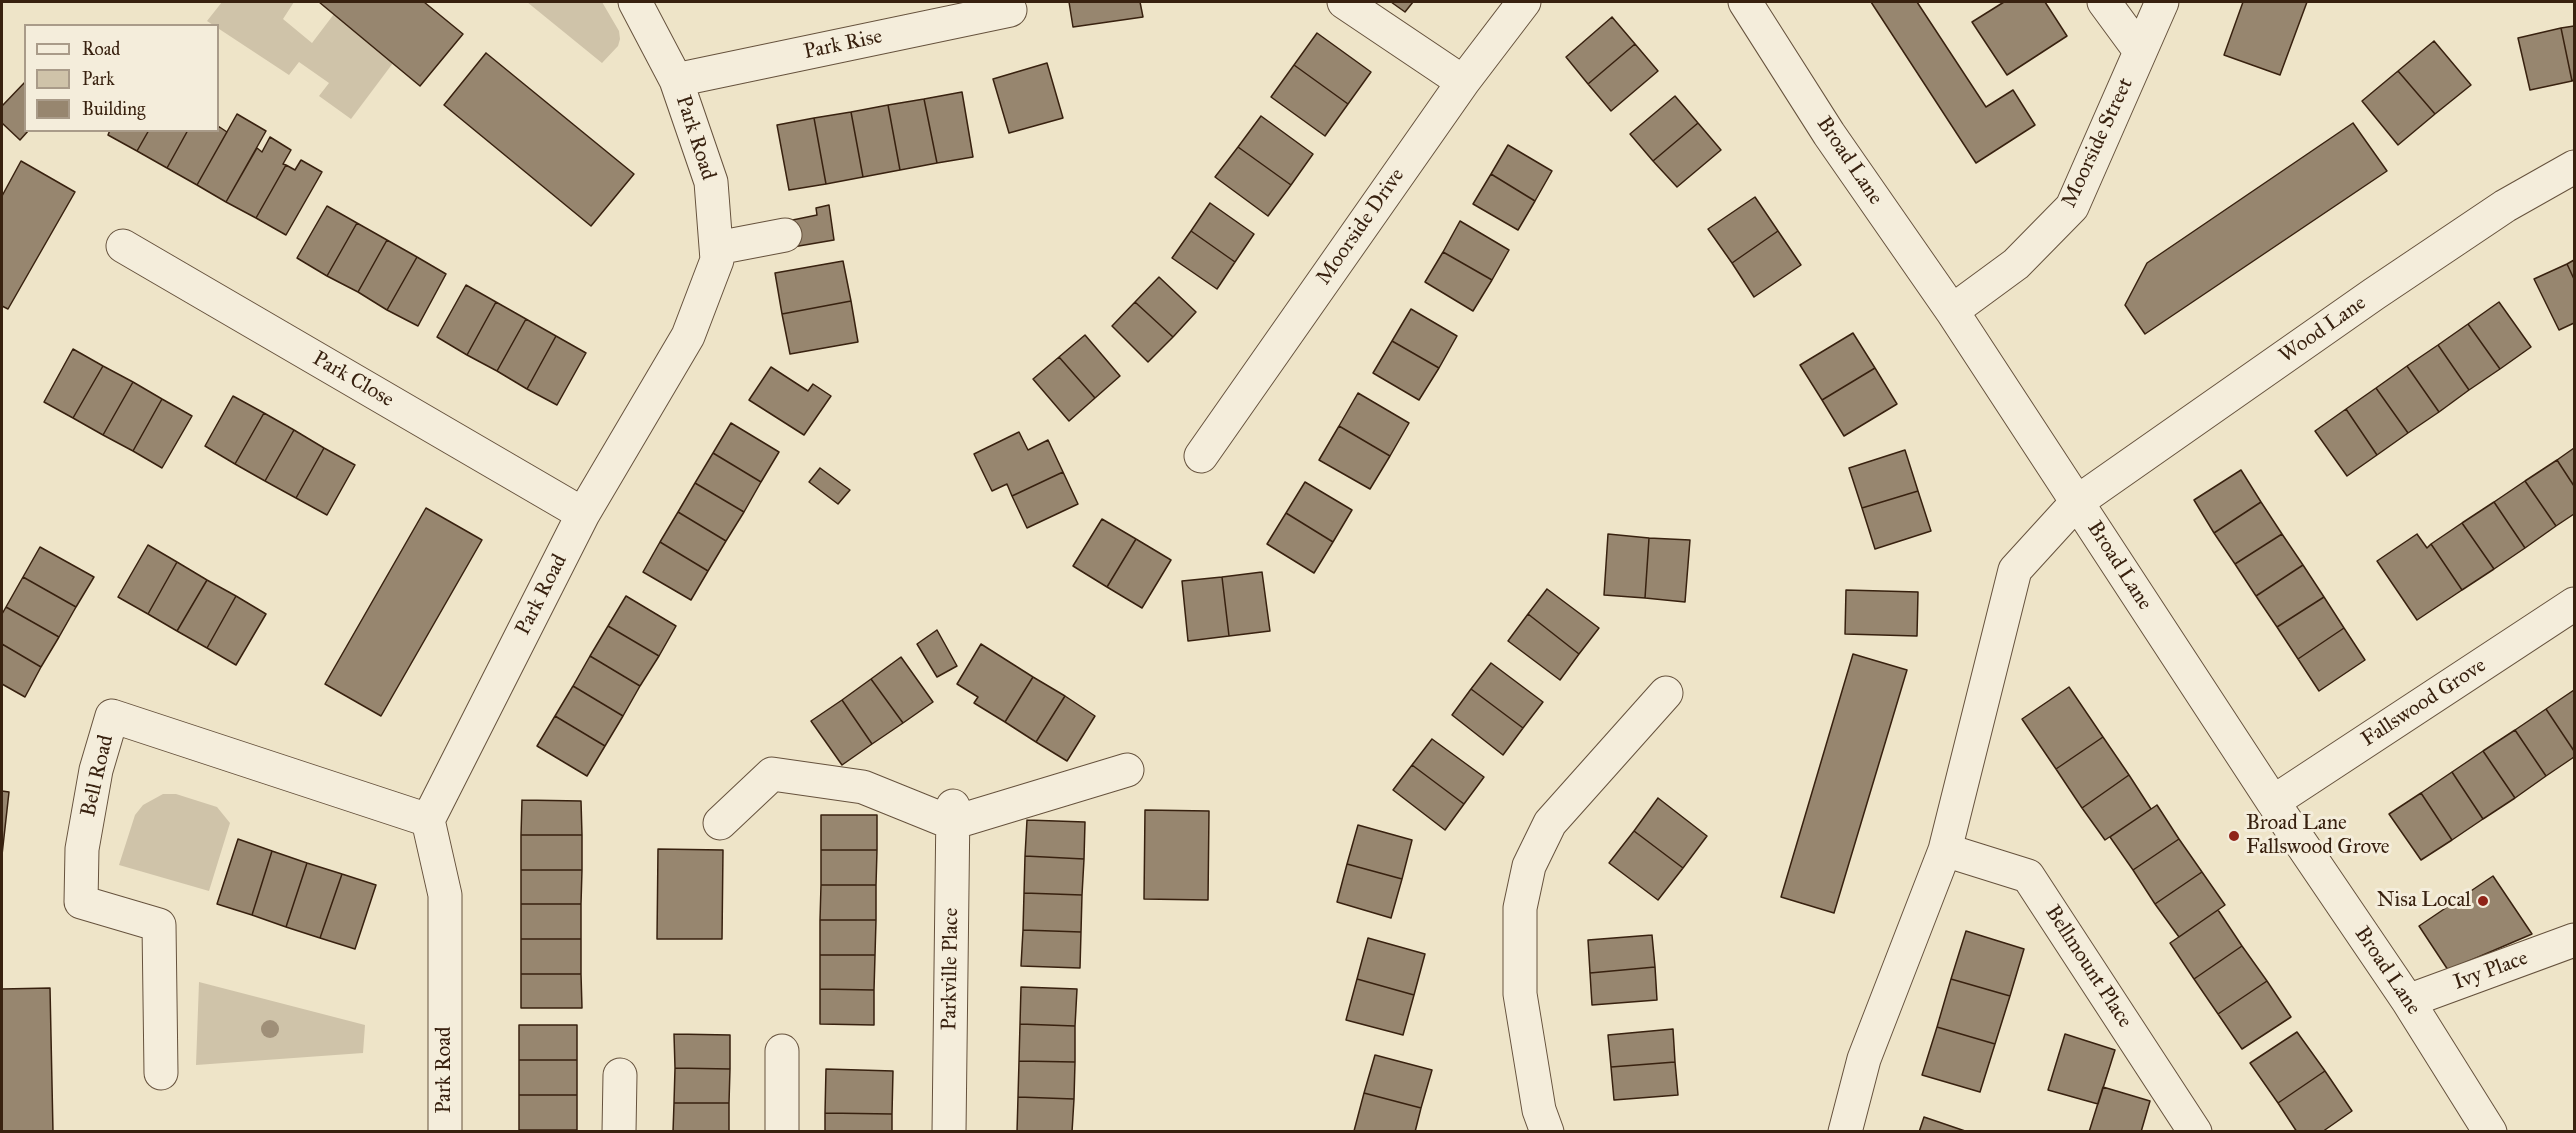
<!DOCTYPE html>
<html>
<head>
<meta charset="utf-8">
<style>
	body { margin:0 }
	#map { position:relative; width:2576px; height:1133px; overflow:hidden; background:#eee4c8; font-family:"IM FELL Great Primer",serif }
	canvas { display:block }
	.frame { position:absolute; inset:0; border:3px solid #38210f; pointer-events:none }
	.legend { position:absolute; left:24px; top:24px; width:195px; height:108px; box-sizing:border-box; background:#f4eddb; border:2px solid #a99b89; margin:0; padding:8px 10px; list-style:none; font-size:18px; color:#38210f }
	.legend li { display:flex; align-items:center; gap:12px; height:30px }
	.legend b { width:30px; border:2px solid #a99b89 }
</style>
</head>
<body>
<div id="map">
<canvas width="2576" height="1133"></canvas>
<div class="frame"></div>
<ul class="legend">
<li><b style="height:8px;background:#f4eddb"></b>Road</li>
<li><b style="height:16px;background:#cfc3a9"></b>Park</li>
<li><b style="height:16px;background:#97866f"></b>Building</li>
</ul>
</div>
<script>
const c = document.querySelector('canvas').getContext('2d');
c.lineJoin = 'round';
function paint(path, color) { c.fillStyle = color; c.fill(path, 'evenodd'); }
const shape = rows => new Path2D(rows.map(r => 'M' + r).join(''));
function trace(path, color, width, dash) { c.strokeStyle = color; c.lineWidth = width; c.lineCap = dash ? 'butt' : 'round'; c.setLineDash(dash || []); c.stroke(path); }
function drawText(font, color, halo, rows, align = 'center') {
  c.font = font + ' "IM FELL Great Primer",serif'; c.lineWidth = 6; c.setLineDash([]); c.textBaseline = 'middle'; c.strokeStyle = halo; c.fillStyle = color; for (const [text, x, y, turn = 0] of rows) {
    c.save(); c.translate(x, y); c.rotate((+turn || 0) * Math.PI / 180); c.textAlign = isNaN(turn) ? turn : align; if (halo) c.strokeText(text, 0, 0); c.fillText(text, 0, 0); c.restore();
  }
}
paint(shape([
	[222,2,294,2,283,19,312,43,334,14,393,63,351,119,319,96,329,83,299,62,289,75,207,21],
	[527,2,602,2,619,31,620,39,618,46,602,63],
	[163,794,176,794,217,807,230,823,209,891,119,865,135,815,143,805],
	[199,982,365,1025,363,1053,196,1065]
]), '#cfc3a9');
const building = shape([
	[319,2,424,2,463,34,420,86,319,2],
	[1069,2,1140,2,1143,17,1073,27,1069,2],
	[1391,2,1413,2,1405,12,1391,2],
	[1871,2,1917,2,1986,107,2013,90,2035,125,1976,163,1871,2],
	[2004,2,2045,2,2067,36,2007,75,1972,22,2004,2],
	[2243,2,2307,2,2280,75,2224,55,2243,2],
	[1612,17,1635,44,1588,84,1566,57,1612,17],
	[2574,26,2574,80,2572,81,2561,28,2574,26],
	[2561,28,2572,81,2530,90,2518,38,2561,28],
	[1317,33,1371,72,1348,104,1294,65,1317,33],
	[2434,41,2471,85,2435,114,2398,71,2434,41],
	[1635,44,1658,71,1611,111,1588,84,1635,44],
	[486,53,634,174,591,226,444,105,486,53],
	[1047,63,1063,118,1009,133,993,79,1047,63],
	[1294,65,1348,104,1325,136,1271,97,1294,65],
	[2398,71,2435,114,2398,145,2362,101,2398,71],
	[26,81,26,130,29,130,20,140,2,123,2,106,26,81],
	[962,92,973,157,937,163,924,99,962,92],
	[1675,96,1698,123,1653,161,1630,134,1675,96],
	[924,99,937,163,900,170,888,105,924,99],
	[888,105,900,170,863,177,851,112,888,105],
	[851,112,863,177,826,184,814,118,851,112],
	[237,114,266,131,226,202,197,185,237,114],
	[1261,116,1313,154,1291,185,1238,147,1261,116],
	[814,118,826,184,789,190,777,125,814,118],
	[1698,123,1721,150,1677,187,1653,161,1698,123],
	[2353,123,2387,171,2145,334,2125,305,2147,263,2353,123],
	[218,126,227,132,197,185,167,168,188,130,218,130,218,126],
	[110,130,149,130,137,151,108,135,110,130],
	[149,130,188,130,167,168,137,151,149,130],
	[270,137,291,150,283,164,286,165,256,218,226,202,257,148,262,152,270,137],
	[1508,145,1552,171,1535,201,1491,174,1508,145],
	[1238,147,1291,185,1268,216,1215,177,1238,147],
	[301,160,322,172,286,235,256,218,286,165,295,170,301,160],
	[21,161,75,192,8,309,2,306,2,196,21,161],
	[1491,174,1535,201,1518,230,1473,204,1491,174],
	[1755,197,1778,231,1732,263,1708,229,1755,197],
	[1210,203,1254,234,1235,262,1191,231,1210,203],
	[829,205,834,240,787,248,783,222,817,215,816,208,829,205],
	[327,206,357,223,327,276,297,258,327,206],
	[1460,221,1509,250,1492,280,1443,252,1460,221],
	[357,223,387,240,358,292,327,276,357,223],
	[1191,231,1235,262,1217,289,1172,258,1191,231],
	[1778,231,1801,265,1754,297,1732,263,1778,231],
	[387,240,417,257,387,310,358,292,387,240],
	[1443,252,1492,280,1473,311,1425,282,1443,252],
	[417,257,446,274,418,326,387,310,417,257],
	[2574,260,2574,279,2567,264,2574,260],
	[843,261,851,301,782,314,775,273,843,261],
	[2567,264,2574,279,2574,323,2559,330,2534,279,2567,264],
	[1159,277,1196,312,1173,337,1135,302,1159,277],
	[466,285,496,302,467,355,437,337,466,285],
	[851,301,858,342,790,354,782,314,851,301],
	[496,302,526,319,497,371,467,355,496,302],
	[1135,302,1173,337,1148,362,1112,326,1135,302],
	[2499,302,2531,347,2500,369,2468,324,2499,302],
	[1411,309,1457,336,1439,368,1392,341,1411,309],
	[526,319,556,336,527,389,497,371,526,319],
	[2468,324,2500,369,2469,390,2438,345,2468,324],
	[1853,333,1875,368,1822,400,1800,365,1853,333],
	[1085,335,1120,376,1095,398,1059,357,1085,335],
	[556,336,586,353,557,405,527,389,556,336],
	[1392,341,1439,368,1419,400,1373,373,1392,341],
	[2438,345,2469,390,2439,412,2407,366,2438,345],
	[73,349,103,366,73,418,44,402,73,349],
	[1059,357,1095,398,1069,421,1033,379,1059,357],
	[103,366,133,382,103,435,73,418,103,366],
	[2407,366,2439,412,2408,433,2376,388,2407,366],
	[771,367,808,391,813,384,831,396,804,435,749,400,771,367],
	[1875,368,1897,404,1844,436,1822,400,1875,368],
	[133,382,162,399,133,451,103,435,133,382],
	[2376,388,2408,433,2377,455,2346,409,2376,388],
	[1358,393,1409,423,1390,456,1339,426,1358,393],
	[233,396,264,413,235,464,205,446,233,396],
	[162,399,192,416,162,468,133,451,162,399],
	[2346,409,2377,455,2347,476,2315,431,2346,409],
	[264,413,294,430,265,481,235,464,264,413],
	[731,423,779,452,761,482,713,453,731,423],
	[1339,426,1390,456,1370,489,1319,460,1339,426],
	[294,430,324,448,296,498,265,481,294,430],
	[1019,432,1028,450,1048,440,1063,472,1012,496,1007,484,992,491,974,454,1019,432],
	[324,448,355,465,327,515,296,498,324,448],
	[2574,448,2574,486,2557,460,2574,448],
	[1905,450,1918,491,1862,508,1849,468,1905,450],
	[713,453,761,482,744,512,695,483,713,453],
	[2557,460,2574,486,2574,514,2556,526,2525,481,2557,460],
	[820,468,850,490,838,504,809,482,820,468],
	[2241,470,2261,502,2214,533,2194,500,2241,470],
	[1063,472,1078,504,1027,528,1012,496,1063,472],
	[2525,481,2556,526,2525,548,2494,502,2525,481],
	[1305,482,1352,510,1333,542,1286,513,1305,482],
	[695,483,744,512,726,541,678,512,695,483],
	[1918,491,1931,531,1875,549,1862,508,1918,491],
	[2261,502,2282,534,2235,564,2214,533,2261,502],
	[2494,502,2525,548,2494,569,2462,523,2494,502],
	[426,508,482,540,381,716,325,684,426,508],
	[678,512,726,541,708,571,660,542,678,512],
	[1286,513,1333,542,1314,573,1267,544,1286,513],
	[1102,519,1136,539,1107,587,1073,566,1102,519],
	[2462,523,2494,569,2462,590,2431,544,2462,523],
	[1608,534,1649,538,1645,598,1604,595,1608,534],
	[2282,534,2303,565,2256,596,2235,564,2282,534],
	[2417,534,2427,548,2431,544,2462,590,2417,620,2377,561,2417,534],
	[1649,538,1690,540,1685,602,1645,598,1649,538],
	[1136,539,1171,560,1142,608,1107,587,1136,539],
	[660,542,708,571,691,600,643,572,660,542],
	[148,545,177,562,148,614,118,597,148,545],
	[40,547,94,577,76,607,23,577,40,547],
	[177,562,207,580,177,631,148,614,177,562],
	[2303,565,2324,597,2277,627,2256,596,2303,565],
	[1262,572,1270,631,1229,636,1222,577,1262,572],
	[23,577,76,607,59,637,6,607,23,577],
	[1222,577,1229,636,1188,641,1182,581,1222,577],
	[207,580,236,596,207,648,177,631,207,580],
	[1547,589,1599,628,1579,654,1528,614,1547,589],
	[1846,590,1918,592,1917,636,1845,634,1846,590],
	[236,596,266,614,236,665,207,648,236,596],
	[626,596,676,626,659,656,608,626,626,596],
	[2324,597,2344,628,2298,659,2277,627,2324,597],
	[6,607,59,637,41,667,2,644,2,614,6,607],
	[1528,614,1579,654,1560,680,1508,641,1528,614],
	[608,626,659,656,640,686,590,656,608,626],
	[2344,628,2365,660,2319,691,2298,659,2344,628],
	[937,630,957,666,937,677,917,644,937,630],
	[2,644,41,667,25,697,2,684,2,644],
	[981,644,1033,677,1005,722,974,703,978,697,957,684,981,644],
	[1853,654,1907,670,1834,913,1781,897,1853,654],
	[590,656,640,686,623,716,573,686,590,656],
	[901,657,933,702,903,723,871,679,901,657],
	[1491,663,1543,702,1523,728,1471,689,1491,663],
	[1033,677,1065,696,1036,742,1005,722,1033,677],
	[871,679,903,723,872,744,842,700,871,679],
	[573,686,623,716,605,746,555,716,573,686],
	[2069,687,2103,737,2056,769,2022,719,2069,687],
	[1471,689,1523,728,1503,755,1452,715,1471,689],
	[2574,690,2574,751,2546,709,2574,690],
	[1065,696,1095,716,1067,761,1036,742,1065,696],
	[842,700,872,744,842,765,811,721,842,700],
	[2546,709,2574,751,2574,757,2546,776,2515,730,2546,709],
	[555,716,605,746,587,776,537,746,555,716],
	[2515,730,2546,776,2515,798,2483,751,2515,730],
	[2103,737,2129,775,2082,808,2056,769,2103,737],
	[1432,739,1484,777,1464,804,1412,765,1432,739],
	[2483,751,2515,798,2483,819,2452,772,2483,751],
	[1412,765,1464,804,1445,830,1393,790,1412,765],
	[2452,772,2483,819,2452,840,2421,793,2452,772],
	[2129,775,2151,809,2105,840,2082,808,2129,775],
	[2,791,9,792,2,855,2,791],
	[2421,793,2452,840,2421,860,2389,814,2421,793],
	[1658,798,1707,836,1683,868,1634,831,1658,798],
	[522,800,581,801,582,835,521,835,522,800],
	[2157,805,2179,839,2133,870,2110,837,2157,805],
	[1145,810,1209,811,1208,900,1144,899,1145,810],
	[821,815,877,815,877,850,821,850,821,815],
	[1027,820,1085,822,1084,859,1025,856,1027,820],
	[1358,825,1412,840,1402,879,1347,864,1358,825],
	[1634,831,1683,868,1658,900,1609,863,1634,831],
	[521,835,582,835,582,870,521,870,521,835],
	[238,839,272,851,252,915,217,904,238,839],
	[2179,839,2202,872,2155,904,2133,870,2179,839],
	[658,849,723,850,722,939,657,939,658,849],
	[821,850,877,850,876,885,821,885,821,850],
	[272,851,307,863,286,927,252,915,272,851],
	[1025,856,1084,859,1082,895,1024,893,1025,856],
	[307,863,342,874,320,938,286,927,307,863],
	[1347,864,1402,879,1391,918,1337,902,1347,864],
	[521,870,582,870,581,904,521,904,521,870],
	[2202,872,2225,905,2179,937,2155,904,2202,872],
	[342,874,376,885,355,949,320,938,342,874],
	[2493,876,2532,934,2448,970,2419,926,2493,876],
	[821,885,876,885,876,920,820,920,821,885],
	[1024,893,1082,895,1081,932,1023,930,1024,893],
	[521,904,581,904,581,939,521,939,521,904],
	[2218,910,2242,946,2194,979,2170,943,2218,910],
	[820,920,876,920,875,955,820,955,820,920],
	[1023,930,1081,932,1080,968,1021,966,1023,930],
	[1966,931,2024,949,2010,996,1951,979,1966,931],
	[1652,935,1655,967,1590,973,1588,940,1652,935],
	[1368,938,1425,954,1414,995,1357,979,1368,938],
	[521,939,581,939,581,974,521,974,521,939],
	[2242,946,2267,981,2218,1014,2194,979,2242,946],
	[820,955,875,955,874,990,820,989,820,955],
	[1655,967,1657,1000,1592,1005,1590,973,1655,967],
	[521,974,581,974,582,1008,521,1008,521,974],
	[1357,979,1414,995,1403,1035,1346,1020,1357,979],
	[1951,979,2010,996,1995,1044,1937,1027,1951,979],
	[2267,981,2291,1017,2242,1049,2218,1014,2267,981],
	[1021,987,1077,989,1075,1026,1020,1024,1021,987],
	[50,988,53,1132,2,1132,2,989,50,988],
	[820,989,874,990,874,1025,820,1024,820,989],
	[1020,1024,1075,1026,1075,1062,1019,1061,1020,1024],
	[519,1025,577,1025,577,1060,519,1060,519,1025],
	[1937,1027,1995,1044,1980,1092,1922,1075,1937,1027],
	[1673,1029,1675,1062,1611,1067,1608,1035,1673,1029],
	[2297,1032,2325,1071,2278,1103,2250,1063,2297,1032],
	[674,1034,730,1035,730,1069,675,1068,674,1034],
	[2065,1034,2115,1050,2098,1104,2048,1090,2065,1034],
	[1375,1055,1432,1070,1421,1108,1364,1093,1375,1055],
	[519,1060,577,1060,577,1095,519,1095,519,1060],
	[1019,1061,1075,1062,1074,1099,1018,1097,1019,1061],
	[1675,1062,1678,1095,1614,1100,1611,1067,1675,1062],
	[675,1068,730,1069,729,1103,674,1103,675,1068],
	[826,1069,893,1071,892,1114,825,1113,826,1069],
	[2325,1071,2352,1111,2322,1132,2297,1132,2278,1103,2325,1071],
	[2103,1087,2150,1101,2141,1132,2089,1132,2103,1087],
	[1364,1093,1421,1108,1415,1132,1354,1131,1364,1093],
	[519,1095,577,1095,577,1130,519,1130,519,1095],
	[1018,1097,1074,1099,1072,1132,1017,1132,1018,1097],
	[674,1103,729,1103,729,1132,673,1132,674,1103],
	[825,1113,892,1114,892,1132,825,1132,825,1113],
	[1924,1117,1968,1132,1919,1132,1924,1117],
	[519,1130,577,1130,577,1132,519,1132,519,1130]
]);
paint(building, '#97866f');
trace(building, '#38210f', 1.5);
const minor = shape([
	[1344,2,1463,82],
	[1745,2,1829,134,1952,311,2273,802,2408,1001,2490,1132],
	[2104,2,2140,51],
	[676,80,1010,10],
	[123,246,583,514],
	[717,248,785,235],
	[1952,311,2016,264,2072,207,2162,2],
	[1201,456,1463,82,1524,2],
	[2273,802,2574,604],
	[720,823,772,774,863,787,952,823,1127,770],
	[1945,850,2028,876,2195,1132],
	[2408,1001,2574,940],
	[782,1051,782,1132],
	[161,1073,159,925,81,902,82,849,96,770,112,716,428,820],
	[445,1132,445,895,428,820,583,514,688,336,717,260,711,182,676,80,635,2],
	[619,1132,620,1075],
	[949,1132,953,806],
	[1547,1132,1539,1110,1520,994,1520,908,1529,866,1550,823,1666,693],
	[1845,1132,1864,1059,1945,850,2015,570,2077,502,2374,294,2505,206,2574,167]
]);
trace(minor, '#66523d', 35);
trace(minor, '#f4eddb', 33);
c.fillStyle = '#9f8f78';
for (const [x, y] of [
	[270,1029]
]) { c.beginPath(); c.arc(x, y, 9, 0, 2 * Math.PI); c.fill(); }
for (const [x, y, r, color] of [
	[2234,836,6,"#8f2418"],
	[2483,901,6,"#8f2418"]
]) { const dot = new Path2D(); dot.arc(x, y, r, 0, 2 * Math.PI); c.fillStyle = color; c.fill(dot); trace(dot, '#f4eddb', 2); }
drawText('21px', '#38210f', '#f4eddb', [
	["Park Rise",843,45,-12],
	["Park Road",695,138,72],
	["Moorside Street",2098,143,-65],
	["Broad Lane",1849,161,56],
	["Moorside Drive",1361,227,-55],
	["Wood Lane",2323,330,-35],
	["Park Close",353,380,30],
	["Broad Lane",2119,566,57],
	["Park Road",542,595,-63],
	["Fallswood Grove",2424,703,-33],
	["Bell Road",98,776,-77],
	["Bellmount Place",2088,967,57],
	["Parkville Place",951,969,-89],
	["Broad Lane",2387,971,56],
	["Ivy Place",2491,971,-20],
	["Park Road",445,1070,-90]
]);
drawText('21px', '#38210f', '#f4eddb', [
	["Broad Lane",2246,824],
	["Fallswood Grove",2246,848],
	["Nisa Local",2471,901,"right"]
], 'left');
</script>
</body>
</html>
